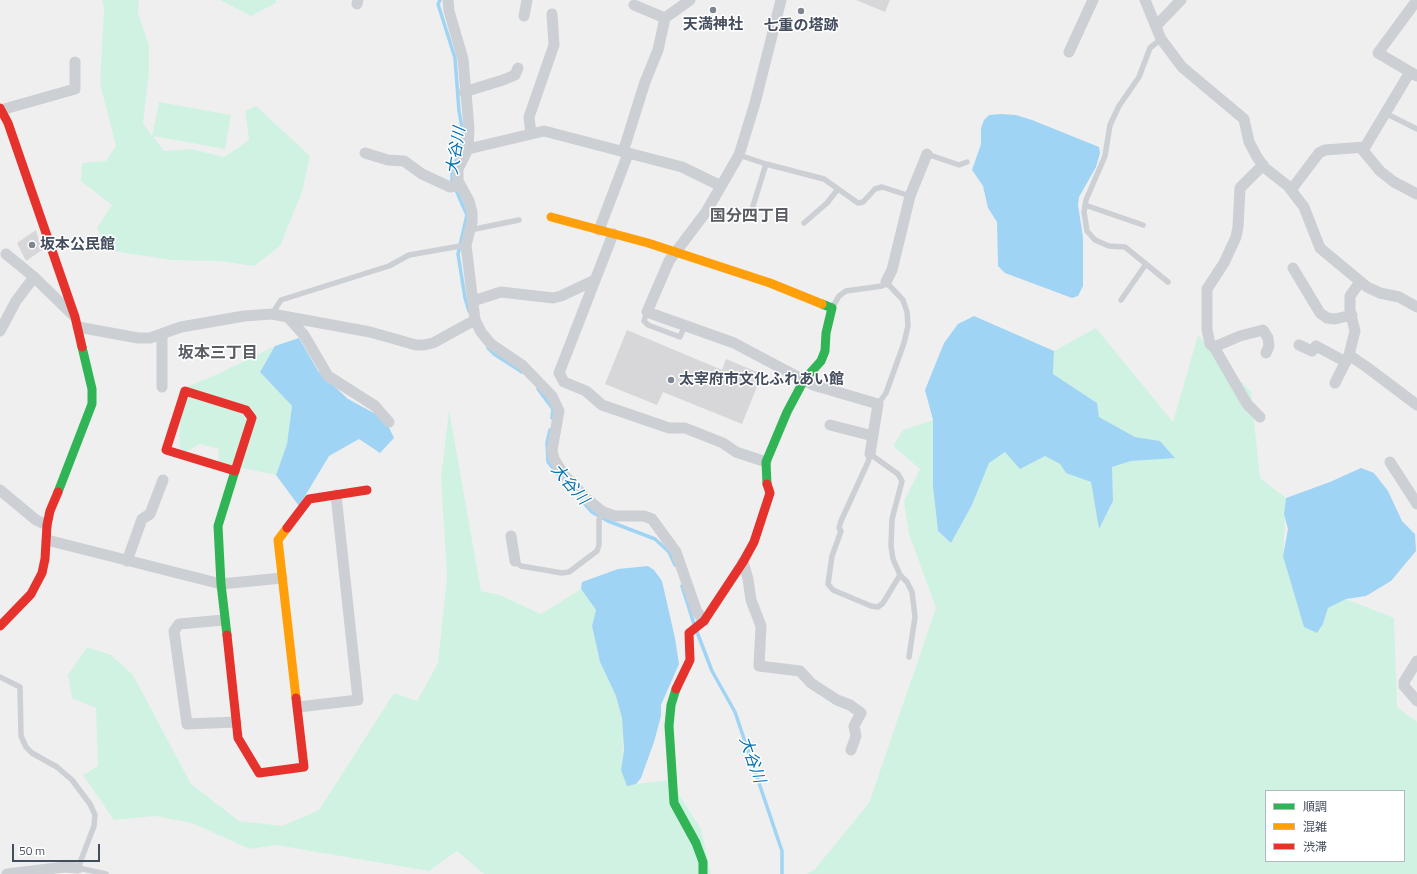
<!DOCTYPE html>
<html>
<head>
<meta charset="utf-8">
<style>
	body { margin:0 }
	#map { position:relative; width:1417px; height:874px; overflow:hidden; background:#f0efef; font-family:"Titillium Web","Noto Sans JP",sans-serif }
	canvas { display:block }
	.legend { position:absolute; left:1265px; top:790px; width:140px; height:72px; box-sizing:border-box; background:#fff; border:1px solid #b4b8bf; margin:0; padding:5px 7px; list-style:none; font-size:12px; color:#444d5e }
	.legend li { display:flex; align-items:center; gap:8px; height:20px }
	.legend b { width:20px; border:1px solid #b4b8bf }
	.scale { position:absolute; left:12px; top:844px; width:88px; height:18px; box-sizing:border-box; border:2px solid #444d5e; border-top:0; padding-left:5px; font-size:12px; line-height:14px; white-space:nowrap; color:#444d5e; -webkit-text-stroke:3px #fff; paint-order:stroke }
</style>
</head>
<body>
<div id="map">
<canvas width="1417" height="874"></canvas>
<ul class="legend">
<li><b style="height:5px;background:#30b455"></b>順調</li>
<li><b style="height:5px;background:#ff9f0a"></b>混雑</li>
<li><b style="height:5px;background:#e5322d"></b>渋滞</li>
</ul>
<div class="scale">50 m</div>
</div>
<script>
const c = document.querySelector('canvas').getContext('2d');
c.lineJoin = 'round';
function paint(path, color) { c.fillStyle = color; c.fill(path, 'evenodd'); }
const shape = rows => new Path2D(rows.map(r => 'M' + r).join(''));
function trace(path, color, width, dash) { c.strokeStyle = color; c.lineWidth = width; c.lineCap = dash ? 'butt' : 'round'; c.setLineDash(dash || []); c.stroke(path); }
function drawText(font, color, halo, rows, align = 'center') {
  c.font = font + ' "Titillium Web","Noto Sans JP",sans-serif'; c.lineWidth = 3; c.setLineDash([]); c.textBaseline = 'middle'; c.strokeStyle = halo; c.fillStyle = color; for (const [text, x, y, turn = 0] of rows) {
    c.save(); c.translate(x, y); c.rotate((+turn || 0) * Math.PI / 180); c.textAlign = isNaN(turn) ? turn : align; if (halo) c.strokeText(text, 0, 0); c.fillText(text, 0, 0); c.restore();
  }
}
paint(shape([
	[102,0,139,0,138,13,149,45,149,71,143,123,152,136,159,102,231,115,225,149,153,136,164,151,191,149,224,157,249,140,245,111,256,106,310,156,302,192,280,246,254,266,220,261,171,260,107,250,97,228,112,205,81,181,82,163,106,161,116,146,100,84,104,8],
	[220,0,276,0,276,3,251,16],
	[1096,328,1173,422,1198,335,1251,392,1260,478,1286,498,1283,556,1323,624,1328,608,1346,599,1394,618,1397,707,1417,722,1417,874,807,874,815,869,869,803,936,608,909,534,904,501,920,469,893,446,903,430,933,420,933,487,938,531,951,543,972,505,989,462,1005,452,1045,456,1060,464,1066,473,1091,482,1099,528,1113,501,1111,467,1131,461,1174,457,1160,441,1135,437,1099,417,1097,403,1053,374,1054,351],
	[1266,791,1404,791,1404,861,1266,861],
	[275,346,260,372,292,406,287,444,276,475,218,463,219,449,200,444,180,455,179,390,220,373],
	[449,410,481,591,500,595,541,614,581,589,596,610,592,626,600,662,616,696,622,718,623,752,621,770,627,785,670,780,701,829,711,874,484,874,457,851,429,871,276,845,250,849,192,823,155,816,114,820,83,775,98,766,96,708,72,698,68,675,87,647,111,655,133,675,191,784,239,821,282,826,319,810,394,693,417,701,438,663,447,577,441,478]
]), '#d0f2e3');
paint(shape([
	[1000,114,1016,115,1032,120,1099,147,1100,153,1096,167,1079,197,1078,205,1083,237,1083,286,1078,296,1072,298,1005,273,998,266,997,222,988,208,983,186,972,170,981,144,981,128,984,120,989,115],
	[974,316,1054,351,1053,374,1097,403,1099,417,1135,437,1160,441,1175,458,1131,461,1112,467,1113,501,1099,529,1091,482,1066,473,1060,464,1045,456,1020,469,1005,452,989,463,972,505,951,543,938,531,933,487,933,420,925,390,944,343,958,324],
	[299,338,318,371,348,399,385,419,394,438,380,453,359,439,329,456,299,506,276,475,287,444,292,406,260,372,275,346],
	[1361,468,1374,473,1388,491,1402,521,1415,534,1416,551,1391,581,1366,596,1346,599,1328,608,1323,624,1317,633,1304,627,1283,556,1288,529,1284,514,1286,498,1330,482],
	[648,566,654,570,662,581,675,638,679,664,661,705,661,716,654,742,641,778,636,784,627,786,621,770,624,750,622,718,616,696,600,662,592,626,596,610,581,589,582,582,618,569]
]), '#a0d4f4');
trace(shape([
	[440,0,438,4,455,58,459,111,463,133,459,154,452,170,452,181,467,215,458,254,465,298,469,311],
	[488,348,494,354,522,372],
	[538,389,553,409,552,418],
	[550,430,547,443,548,462,560,477],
	[582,501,592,512,608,521,655,539,669,552,675,565],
	[682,586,694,624],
	[697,632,712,671,735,712,782,851,782,874]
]), '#a0d4f4', 3.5);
paint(shape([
	[856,0,890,0,885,12],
	[36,230,42,250,26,261,17,243],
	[627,330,722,370,726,359,762,374,742,424,663,392,657,405,605,384]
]), '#d7d6d9');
trace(shape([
	[1161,39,1150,48,1139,77,1119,106,1110,125,1105,156,1086,200,1084,212,1087,231,1095,240,1109,246,1125,247,1168,282],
	[1385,113,1417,129],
	[927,154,959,165,967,162],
	[739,155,766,164,824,179,858,203,863,202,875,189,882,187,910,196],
	[1085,205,1143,225],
	[753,206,766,164],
	[804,223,827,203,838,189],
	[470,230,519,220],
	[1121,300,1146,264],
	[832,308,839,296,846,291,882,286,886,282,903,300,907,312,908,326,904,343,886,393,878,404],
	[647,312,644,321,648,325,680,337,685,325],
	[272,314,281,300,389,266,409,255,466,245],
	[870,454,898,474,902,481,892,519,891,546,893,559,900,575,883,603,878,607,871,606,833,590,828,584,832,556,841,531,839,528,841,521,868,462,870,454],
	[515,561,521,566,562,573,569,572,597,551,599,545,599,520,603,512],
	[900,575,907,582,912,592,915,617,909,657],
	[0,677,20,687,21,736,26,747,32,753,57,767,72,780,90,804,95,815,94,826,78,868,106,874]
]), '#cccfd3', 5.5);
trace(shape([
	[448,0,449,11,463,59,469,128,468,149,458,169,458,181,469,201,472,212,472,222,466,245,475,320,481,332,491,344,522,365,552,396,559,411,552,450,554,459,564,475,587,499,603,512,615,516,644,516,652,519,676,552,697,612,704,621],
	[781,0,755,103,739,155,706,212,669,261,647,312,734,343,813,385,878,404,870,454],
	[1145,0,1161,39,1182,67,1244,119,1249,142,1257,157,1265,168,1288,186,1304,207,1320,248,1367,287,1380,293,1399,297,1417,307],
	[1417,0,1378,53,1417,76],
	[357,4,358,0],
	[524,16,527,0],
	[665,18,690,0],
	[1157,25,1181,0],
	[1069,52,1093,0],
	[464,92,503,80,515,75,518,68],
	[1,110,75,89,75,62],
	[531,134,529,117,554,45,552,14],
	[1361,148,1380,171,1394,182,1417,194],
	[468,149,544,131,682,167,721,186],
	[623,152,645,82,658,50,665,18,634,5],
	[365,153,388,160,404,161,422,174,450,187,460,185],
	[1263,165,1240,188,1238,227,1236,237,1224,263,1207,289,1207,329,1210,344,1214,347,1240,336,1263,330,1268,338,1269,346,1266,353],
	[1291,190,1319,153,1325,150,1365,147,1410,72],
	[599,230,628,154],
	[613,234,559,373,564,382,586,391,602,405,669,428,685,428,723,443,736,452,766,462],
	[6,254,34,277],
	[1293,268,1320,313,1327,318,1335,319,1352,315],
	[886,282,892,270,910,196,927,154],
	[473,301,501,292,553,298,561,296,595,280],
	[288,317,304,335,328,376,375,406,389,422],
	[78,327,138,338,150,338,181,327,244,316,272,314,370,332,416,345,424,345,433,343,475,320],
	[0,331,16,301,34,277,73,315],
	[1299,345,1312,351,1316,346,1346,362],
	[1214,347,1247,404,1260,417],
	[1349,355,1368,368,1417,405],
	[1335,383,1349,355,1355,331,1350,311,1350,296,1360,282],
	[162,387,162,334],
	[830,425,873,436],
	[1390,462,1417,504],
	[0,490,36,520,47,525],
	[511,536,515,561],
	[47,540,221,584,282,578],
	[127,561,142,519,150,514,163,480],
	[743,562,748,579,751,600,761,626,759,666,800,671,811,683,837,700,850,705,861,713,854,726,856,736,851,750],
	[224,620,179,624,174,631,187,724,236,722],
	[1417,661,1404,682,1404,686,1417,701],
	[298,707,358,700,336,495],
	[7,874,65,867,78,868]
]), '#cccfd3', 11);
trace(shape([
	[767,484,766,462,787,412,804,380,821,361,825,351,826,333,832,308,822,304],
	[58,492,92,404,92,389,82,347],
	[227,635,221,584,218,526,235,471],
	[676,689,671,705,669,726,674,803,696,843,703,862,703,874]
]), '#30b455', 9);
trace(shape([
	[551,217,648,243,770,283,822,304],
	[287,528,278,540,296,698]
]), '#ff9f0a', 9);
trace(shape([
	[0,108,8,123,75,317,82,347],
	[235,471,166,450,185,391,246,410,252,418,235,471],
	[287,528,309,499,367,490],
	[0,626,31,594,42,573,45,559,47,525,50,511,58,492],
	[227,635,238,738,259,773,304,767,296,698],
	[676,689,690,660,689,633,704,621,743,562,754,542,770,493,767,484]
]), '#e5322d', 9);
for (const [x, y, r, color] of [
	[713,10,4,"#808691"],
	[801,11,4,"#808691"],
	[32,245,4,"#808691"],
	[671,380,4,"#808691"]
]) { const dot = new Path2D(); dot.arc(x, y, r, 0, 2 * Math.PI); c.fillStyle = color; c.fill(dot); trace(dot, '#fff', 1.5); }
drawText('bold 15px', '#444d5e', '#fff', [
	["天満神社",713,25],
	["七重の塔跡",801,26],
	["坂本公民館",40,245,"left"],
	["太宰府市文化ふれあい館",679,380,"left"]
]);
drawText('italic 16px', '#0071b5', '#fff', [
	["大谷川",457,151,-81],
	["大谷川",569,485,49],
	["大谷川",751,760,71]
]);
drawText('bold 16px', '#5a5d64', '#fff', [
	["国分四丁目",750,217],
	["坂本三丁目",218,354]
]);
</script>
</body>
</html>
